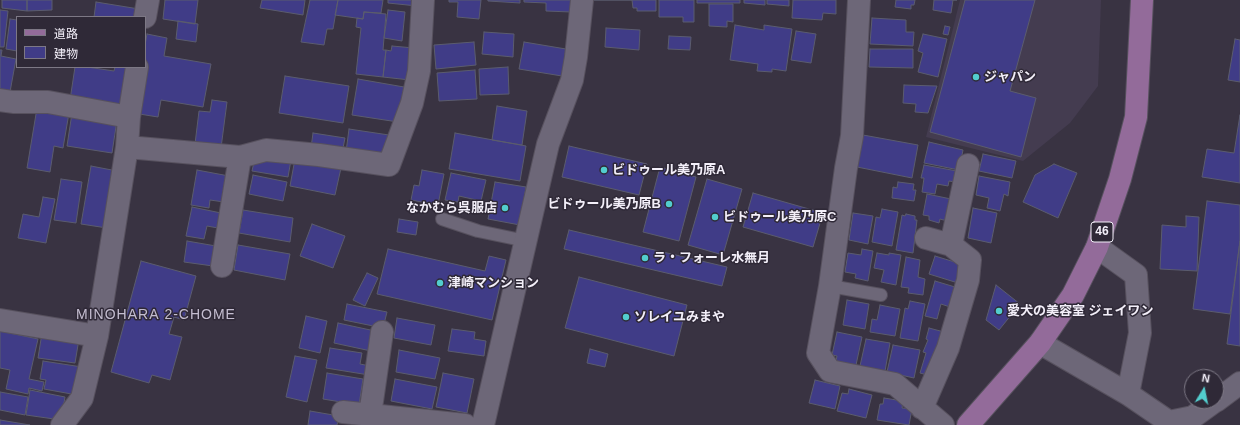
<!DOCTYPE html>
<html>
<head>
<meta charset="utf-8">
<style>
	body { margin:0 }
	#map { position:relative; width:1240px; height:425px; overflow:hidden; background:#393342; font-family:Arial,"Noto Sans JP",sans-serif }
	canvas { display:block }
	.legend { position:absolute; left:16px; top:16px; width:130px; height:52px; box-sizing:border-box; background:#2f2937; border:1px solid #7d7885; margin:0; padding:5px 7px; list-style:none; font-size:12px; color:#f3eff9 }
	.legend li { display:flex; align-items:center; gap:8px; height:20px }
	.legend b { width:20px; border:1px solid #7d7885 }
	.north { position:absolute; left:1184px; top:369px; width:40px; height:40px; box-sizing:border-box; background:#2f2937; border:1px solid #7d7885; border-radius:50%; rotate:10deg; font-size:11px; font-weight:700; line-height:16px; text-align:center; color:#f3eff9 }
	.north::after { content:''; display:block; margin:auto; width:14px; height:18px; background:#52cdce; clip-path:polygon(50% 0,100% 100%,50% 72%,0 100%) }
</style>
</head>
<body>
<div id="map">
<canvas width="1240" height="425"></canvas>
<ul class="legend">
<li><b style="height:5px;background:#936b9a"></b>道路</li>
<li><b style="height:11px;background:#403c87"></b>建物</li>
</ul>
<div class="north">N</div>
</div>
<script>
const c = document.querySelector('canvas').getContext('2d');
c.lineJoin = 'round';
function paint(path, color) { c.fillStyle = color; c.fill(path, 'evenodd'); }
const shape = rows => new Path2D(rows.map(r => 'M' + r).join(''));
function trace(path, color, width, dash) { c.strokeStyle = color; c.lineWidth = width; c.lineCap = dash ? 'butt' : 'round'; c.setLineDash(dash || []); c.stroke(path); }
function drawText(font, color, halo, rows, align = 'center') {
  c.font = font + ' Arial,"Noto Sans JP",sans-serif'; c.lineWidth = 3; c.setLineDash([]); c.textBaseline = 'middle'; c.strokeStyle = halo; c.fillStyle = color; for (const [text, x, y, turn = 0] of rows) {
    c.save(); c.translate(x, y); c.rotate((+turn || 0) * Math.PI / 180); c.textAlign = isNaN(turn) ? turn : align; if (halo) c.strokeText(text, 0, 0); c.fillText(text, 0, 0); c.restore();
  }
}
paint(shape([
	[960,0,1101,0,1098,86,1070,123,1023,161,926,137]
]), '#443c50');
const building = shape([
	[2,0,27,0,27,11,2,8,2,0],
	[27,0,52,0,52,10,27,11,27,0],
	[165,0,198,0,195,24,163,19,165,0],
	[262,0,305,0,303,15,260,8,262,0],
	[310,0,338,0,333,29,327,29,324,45,301,42,310,0],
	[338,0,383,0,381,13,364,12,363,19,335,15,338,0],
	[388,0,417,0,417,6,388,3,388,0],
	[449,0,481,0,479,19,457,17,458,2,449,2,449,0],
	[488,0,520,0,520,3,488,1,488,0],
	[524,0,571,0,571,12,546,11,546,3,524,2,524,0],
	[592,0,656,0,656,11,637,11,637,8,633,8,632,0,592,0],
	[659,0,694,0,694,22,683,22,683,17,659,17,659,0],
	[697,0,740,0,740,3,697,3,697,0],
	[744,0,765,0,765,5,744,3,744,0],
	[767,0,789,0,789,6,767,4,767,0],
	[793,0,836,0,836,14,823,13,822,20,792,18,793,0],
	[896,0,915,0,914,5,911,5,911,9,895,7,896,0],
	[934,0,957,0,953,0,951,13,933,10,934,0],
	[965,0,1035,0,1010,91,1036,98,1021,157,930,132,965,0],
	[96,2,139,9,138,17,94,17,96,2],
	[709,4,733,4,733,22,727,21,727,27,709,26,709,4],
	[0,10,8,11,4,47,0,47,0,10],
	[388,10,405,12,402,41,384,38,388,10],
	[364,12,386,14,383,50,386,50,383,77,356,74,361,28,356,27,357,18,363,19,364,12],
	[872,18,906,20,906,32,914,32,913,46,870,44,872,18],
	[10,19,17,20,17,51,6,49,10,19],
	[178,21,198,24,196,42,176,39,178,21],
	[735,25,764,30,764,25,792,29,786,71,772,69,772,72,757,71,758,64,730,60,735,25],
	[945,26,950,27,948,35,943,34,945,26],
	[606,28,640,30,639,50,605,47,606,28],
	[796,31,816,34,811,63,791,60,796,31],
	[484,32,514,34,513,57,482,54,484,32],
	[147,34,167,38,164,56,211,64,203,107,161,100,158,117,133,113,145,67,145,45,147,34],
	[923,34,947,39,938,77,918,72,923,53,918,51,923,34],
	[669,36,691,37,690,50,668,49,669,36],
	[1235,39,1240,40,1240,82,1228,80,1235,39],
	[474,42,476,65,436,69,434,45,474,42],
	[524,42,566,49,562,76,519,69,524,42],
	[392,46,414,48,410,80,383,77,386,50,391,51,392,46],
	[870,49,913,49,913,68,869,67,870,49],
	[0,50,2,50,1,56,16,59,10,92,0,96,0,50],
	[75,67,87,67,114,71,115,67,134,67,128,109,70,100,75,67],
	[508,67,509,94,480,95,479,69,508,67],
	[475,70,477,99,439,101,437,73,475,70],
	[285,76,349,86,343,123,279,113,285,76],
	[358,79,404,87,398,122,352,115,358,79],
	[904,85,937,86,928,113,915,112,916,104,903,103,904,85],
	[212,100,227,102,221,148,195,144,199,111,210,112,212,100],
	[497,106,527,111,522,145,492,140,497,106],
	[37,108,69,113,63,148,54,146,50,172,27,168,37,108],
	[72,113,117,120,112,153,67,146,72,113],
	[1240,115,1240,183,1202,177,1207,149,1234,153,1240,115],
	[349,129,389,135,386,158,346,152,349,129],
	[313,133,345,138,342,153,311,148,313,133],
	[455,133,526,146,520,181,449,169,455,133],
	[863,135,918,145,912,178,857,167,863,135],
	[929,142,963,150,959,170,924,163,929,142],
	[569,146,647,164,639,195,562,177,569,146],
	[983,154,1016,161,1012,178,979,171,983,154],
	[295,159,341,168,335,195,290,186,295,159],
	[291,160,288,177,252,171,254,162,291,160],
	[1054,164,1077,173,1058,218,1023,202,1035,175,1054,164],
	[924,165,957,171,955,182,949,181,948,186,937,184,935,194,922,192,924,178,921,178,924,165],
	[91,166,117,171,107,228,81,224,91,166],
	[660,167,696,177,679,241,643,232,660,167],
	[197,170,229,176,224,202,210,200,209,208,191,205,197,170],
	[422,170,444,174,438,205,411,200,414,185,419,186,422,170],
	[451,173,486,180,481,201,459,196,458,202,445,200,451,173],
	[253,175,287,182,283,201,249,194,253,175],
	[979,176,1010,182,1008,196,1004,194,1000,211,987,208,989,198,976,195,979,176],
	[61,179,82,182,76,223,54,220,61,179],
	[707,179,742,189,723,255,688,245,707,179],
	[495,182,526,187,520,225,488,219,495,182],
	[898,182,914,184,913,190,916,190,914,201,892,198,893,187,897,188,898,182],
	[753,193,823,213,813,247,743,227,753,193],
	[927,194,951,199,947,221,940,219,939,223,929,220,929,216,923,215,927,194],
	[43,197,55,199,46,243,18,238,23,214,39,217,43,197],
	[1207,201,1240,205,1240,241,1230,314,1193,309,1207,201],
	[192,207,221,213,218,228,207,226,204,239,186,236,192,207],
	[973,208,997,213,991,243,968,238,973,208],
	[882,209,898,212,892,246,872,242,876,217,880,218,882,209],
	[243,210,293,218,290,242,239,233,243,210],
	[853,213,873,216,868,244,849,240,853,213],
	[906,214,915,216,915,220,917,220,913,253,896,250,902,215,905,216,906,214],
	[1186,216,1199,217,1197,271,1160,269,1162,225,1186,227,1186,216],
	[399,219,418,222,416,235,397,232,399,219],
	[312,224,345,236,333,268,300,256,312,224],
	[569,230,727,267,722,286,564,249,569,230],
	[187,241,216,246,213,266,184,262,187,241],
	[1240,241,1240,346,1227,344,1240,241],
	[238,245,290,254,285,280,234,270,238,245],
	[388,249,485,271,489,256,506,260,492,320,377,294,388,249],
	[862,249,873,251,868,281,855,278,856,274,845,272,848,253,861,255,862,249],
	[877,253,889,255,889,253,901,255,896,285,881,282,884,270,874,268,877,253],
	[935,256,958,263,961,272,958,283,929,274,935,256],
	[906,257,920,260,918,277,925,279,923,295,908,293,909,288,901,287,906,257],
	[141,261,196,276,184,320,174,317,169,334,182,337,170,380,152,375,149,383,111,372,141,261],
	[367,273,378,278,365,306,353,300,367,273],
	[579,277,687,305,674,356,565,328,579,277],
	[935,281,955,287,950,307,941,304,937,319,925,316,935,281],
	[996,285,1020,304,999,330,986,320,996,285],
	[847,300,869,304,865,329,843,325,847,300],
	[910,301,925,304,918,341,900,338,905,308,908,309,910,301],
	[347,304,387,312,383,328,344,320,347,304],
	[880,305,900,309,895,336,870,332,872,319,877,320,880,305],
	[306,316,327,321,320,353,299,348,306,316],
	[397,318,435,325,431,345,394,338,397,318],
	[338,323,375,331,371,351,334,343,338,323],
	[929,328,944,332,931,376,920,373,926,353,923,352,928,340,926,339,929,328],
	[452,329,475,332,474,339,486,341,484,356,448,351,452,329],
	[0,331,38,339,29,379,44,382,42,391,29,388,28,394,6,389,10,370,0,368,0,331],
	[837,332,862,337,856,365,836,361,837,356,832,355,837,332],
	[42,333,79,339,75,363,38,358,42,333],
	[866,339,890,343,885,371,860,366,866,339],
	[893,345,920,350,914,378,887,372,893,345],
	[330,348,362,353,360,364,370,366,369,375,326,368,330,348],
	[590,349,608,354,605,367,587,363,590,349],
	[399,350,440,358,435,379,396,372,399,350],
	[295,356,317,360,307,402,286,397,295,356],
	[43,361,82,367,77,395,44,389,46,380,40,379,43,361],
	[327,373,363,379,359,405,323,399,327,373],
	[443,373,474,379,467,413,436,407,443,373],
	[395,379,437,387,432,409,391,401,395,379],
	[815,380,840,386,835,409,809,403,815,380],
	[849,389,872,395,866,418,837,411,842,393,848,394,849,389],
	[30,390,65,397,61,420,26,415,30,390],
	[0,392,28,397,25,415,0,410,0,392],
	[884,398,903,401,902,408,912,409,909,425,877,420,880,404,883,404,884,398],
	[310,411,339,416,337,425,308,425,310,411],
	[0,420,30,425,0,425,0,420]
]);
paint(building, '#403c87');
trace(building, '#5b5c6e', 1);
const lane = shape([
	[442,219,478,231,526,241],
	[830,286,881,295]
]);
const street = shape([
	[859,0,852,136,846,168,830,286,818,353,830,371,895,384,943,425],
	[145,17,148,0],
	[0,100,13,102,48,102,129,117],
	[127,147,240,157,222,266],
	[240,157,266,150,319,155,389,165,412,103,419,71,423,0],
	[951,245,968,165],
	[1097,247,1136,275,1140,333,1128,394],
	[0,320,97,336],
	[1040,343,1128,394,1169,422,1193,417,1215,401],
	[1216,401,1240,383],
	[922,408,948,348,968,280,970,260,951,245,926,238],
	[343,412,465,425],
	[370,415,382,332],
	[62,425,82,398,97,336,127,147,129,117,137,67],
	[483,425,548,144,572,80,576,57,582,0]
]);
const primary = shape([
	[968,425,1040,343,1073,295,1097,247,1120,179,1136,117,1142,0]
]);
trace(lane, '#57515e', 14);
trace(street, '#57515e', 24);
trace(primary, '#57515e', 24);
trace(lane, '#6d6778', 12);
trace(street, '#6d6778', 22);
trace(primary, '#936b9a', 22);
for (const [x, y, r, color] of [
	[976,77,4,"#52cdce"],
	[604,170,4,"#52cdce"],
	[669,204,4,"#52cdce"],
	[505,208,4,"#52cdce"],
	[715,217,4,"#52cdce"],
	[645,258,4,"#52cdce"],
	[440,283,4,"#52cdce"],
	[999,311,4,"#52cdce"],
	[626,317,4,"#52cdce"]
]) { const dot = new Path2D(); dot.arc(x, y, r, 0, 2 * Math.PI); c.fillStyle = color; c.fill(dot); trace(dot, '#2f2937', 1.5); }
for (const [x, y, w] of [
	[1102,232,22]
]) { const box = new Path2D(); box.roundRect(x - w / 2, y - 10, w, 20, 3); c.fillStyle = '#2f2937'; c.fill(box); trace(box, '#f3eff9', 1); }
drawText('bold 12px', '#f3eff9', null, [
	["46",1102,232]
]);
drawText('bold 13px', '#f3eff9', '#2f2937', [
	["ジャパン",984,77],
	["ビドゥール美乃原A",612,170],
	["ビドゥール美乃原B",661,204,"right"],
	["なかむら呉服店",497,208,"right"],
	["ビドゥール美乃原C",723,217],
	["ラ・フォーレ水無月",653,258],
	["津崎マンション",448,283],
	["愛犬の美容室 ジェイワン",1007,311],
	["ソレイユみまや",634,317]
], 'left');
c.letterSpacing = '1px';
drawText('14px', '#c4bdd0', '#2f2937', [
	["MINOHARA 2-CHOME",156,315]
]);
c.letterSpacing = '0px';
</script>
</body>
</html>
